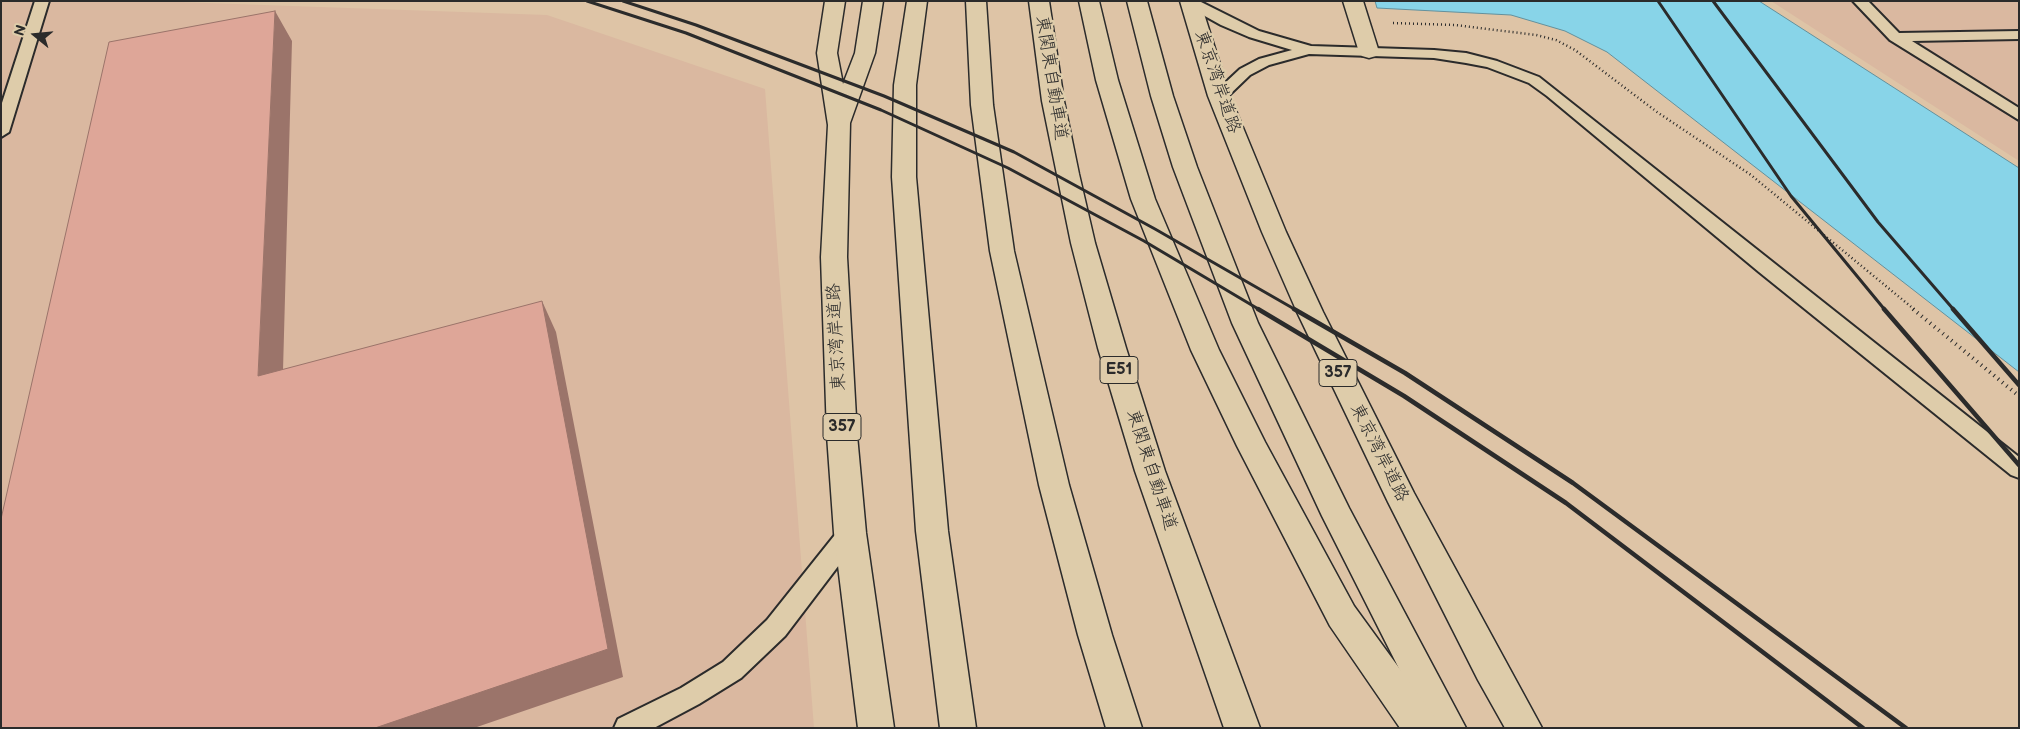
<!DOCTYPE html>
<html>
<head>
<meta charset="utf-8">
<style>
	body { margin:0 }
	#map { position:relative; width:2020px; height:729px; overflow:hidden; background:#dec4a6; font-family:"Balsamiq Sans",sans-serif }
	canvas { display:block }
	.frame { position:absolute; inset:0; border:2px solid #2b2b2b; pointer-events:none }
	.north { position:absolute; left:10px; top:10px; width:50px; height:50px; -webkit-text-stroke:4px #deccaa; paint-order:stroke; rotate:287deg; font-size:14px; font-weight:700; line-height:20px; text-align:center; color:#2b2b2b }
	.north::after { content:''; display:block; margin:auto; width:18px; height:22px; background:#2b2b2b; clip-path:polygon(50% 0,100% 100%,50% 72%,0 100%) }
</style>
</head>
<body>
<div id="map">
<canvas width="2020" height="729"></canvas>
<div class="frame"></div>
<div class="north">N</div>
</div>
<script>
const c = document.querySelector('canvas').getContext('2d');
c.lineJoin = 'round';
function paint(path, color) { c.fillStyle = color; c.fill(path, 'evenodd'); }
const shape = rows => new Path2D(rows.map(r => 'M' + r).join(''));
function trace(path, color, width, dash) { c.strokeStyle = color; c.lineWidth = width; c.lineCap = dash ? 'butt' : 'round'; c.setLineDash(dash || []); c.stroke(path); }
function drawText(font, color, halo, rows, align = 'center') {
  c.font = font + ' "Balsamiq Sans","Klee One",sans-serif'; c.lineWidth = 5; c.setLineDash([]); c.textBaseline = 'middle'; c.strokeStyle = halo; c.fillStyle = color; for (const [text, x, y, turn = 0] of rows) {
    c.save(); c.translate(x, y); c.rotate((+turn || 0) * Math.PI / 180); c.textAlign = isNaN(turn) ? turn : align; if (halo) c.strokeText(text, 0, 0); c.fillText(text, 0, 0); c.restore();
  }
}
paint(shape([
	[1,1,150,1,547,15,765,89,814,728,1,728],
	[1771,1,2019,1,2019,161]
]), '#dab8a0');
const water = shape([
	[1375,1,1759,1,2019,168,2019,372,1607,52,1565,31,1511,15,1377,8,1375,1]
]);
paint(water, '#88d4e8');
trace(water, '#63909c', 1);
const service = shape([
	[35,1,49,1,9,132,1,137,1,106,35,1],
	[1183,1,1199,1,1259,31,1311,46,1434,50,1466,53,1497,61,1539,77,2019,457,2019,478,2011,475,1759,272,1547,96,1529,83,1487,67,1466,63,1434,58,1309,54,1269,65,1250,75,1225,99,1219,101,1211,96,1240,69,1259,59,1292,50,1249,37,1221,25,1185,5,1183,1],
	[1853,1,1868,1,1899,33,2019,31,2019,39,1912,41,2019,108,2019,120,1890,40,1853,1],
	[850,523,858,526,861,533,858,540,785,636,741,678,699,704,654,728,614,728,618,719,681,688,723,662,767,620,842,526,850,523]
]);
const pedestrian = shape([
	[1343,1,1363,1,1379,52,1376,56,1369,58,1362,56,1359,52,1343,1]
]);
const trunk = shape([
	[825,1,845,1,837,53,843,84,855,53,863,1,883,1,875,53,850,123,847,257,857,435,866,533,894,728,858,728,834,533,827,435,821,257,828,125,817,53,825,1],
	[1127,1,1147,1,1173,96,1197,167,1258,323,1349,508,1466,728,1429,728,1322,516,1232,323,1173,167,1151,96,1127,1],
	[1180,1,1200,1,1230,96,1286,232,1323,312,1414,493,1542,728,1505,728,1478,680,1388,502,1297,312,1262,232,1208,96,1180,1]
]);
const motorway = shape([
	[907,1,927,1,916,85,916,177,948,531,976,728,940,728,916,531,892,177,894,85,907,1],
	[966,1,986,1,993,105,1014,251,1069,485,1112,635,1142,728,1106,728,1078,635,1039,485,990,251,971,105,966,1],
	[1029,1,1049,1,1064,101,1079,174,1095,243,1126,348,1165,471,1260,728,1224,728,1135,471,1098,348,1071,243,1042,101,1029,1],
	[1079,1,1099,1,1118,80,1155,199,1219,350,1265,442,1354,606,1434,716,1439,728,1400,728,1330,626,1237,446,1191,350,1131,199,1096,80,1079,1]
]);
trace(service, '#2b2b2b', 4);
trace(pedestrian, '#2b2b2b', 3);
trace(trunk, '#2b2b2b', 3);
trace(motorway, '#2b2b2b', 3);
trace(shape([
	[1393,23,1455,25,1536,35,1556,40,1575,50,1657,112,1751,175,1915,310]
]), '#2b2b2b', 2.5, [1, 3]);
trace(shape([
	[1913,309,2019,396]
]), '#2b2b2b', 4, [1, 4.5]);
paint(service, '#deccaa');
paint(pedestrian, '#deccaa');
paint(trunk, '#deccaa');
paint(motorway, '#deccaa');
trace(shape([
	[587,1,686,33,881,110,1008,168,1144,241,1260,310],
	[623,1,696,25,884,96,1014,152,1155,229,1296,310],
	[1658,1,1791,196,1885,310],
	[1713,1,1878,222,1954,310]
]), '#2b2b2b', 3);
trace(shape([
	[1258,309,1404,396,1566,503,1863,728],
	[1294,309,1405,373,1573,483,1906,728],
	[1884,309,2019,465],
	[1953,309,2019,385]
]), '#2b2b2b', 4.5);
paint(shape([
	[275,11,292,41,282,407,258,376],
	[542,301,556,332,623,677,474,728,375,728]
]), '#9b746a');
const building = shape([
	[275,11,258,376,542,301,608,649,375,728,1,728,1,519,109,42,275,11]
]);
paint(building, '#dea698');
trace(building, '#9b746a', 1);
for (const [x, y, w] of [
	[1119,370,38],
	[1338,373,38],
	[842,427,38]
]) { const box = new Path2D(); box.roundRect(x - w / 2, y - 13.5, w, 27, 4); c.fillStyle = '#deccaa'; c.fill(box); trace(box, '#2b2b2b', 1); }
drawText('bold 16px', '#2b2b2b', null, [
	["E51",1119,370],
	["357",1338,373],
	["357",842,427]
]);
drawText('18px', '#2b2b2b', '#deccaa', [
	["東関東自動車道",1051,78,81],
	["東京湾岸道路",1217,82,71],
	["東京湾岸道路",837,337,-93],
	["東京湾岸道路",1379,453,63],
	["東関東自動車道",1151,470,72]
]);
</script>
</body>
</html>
